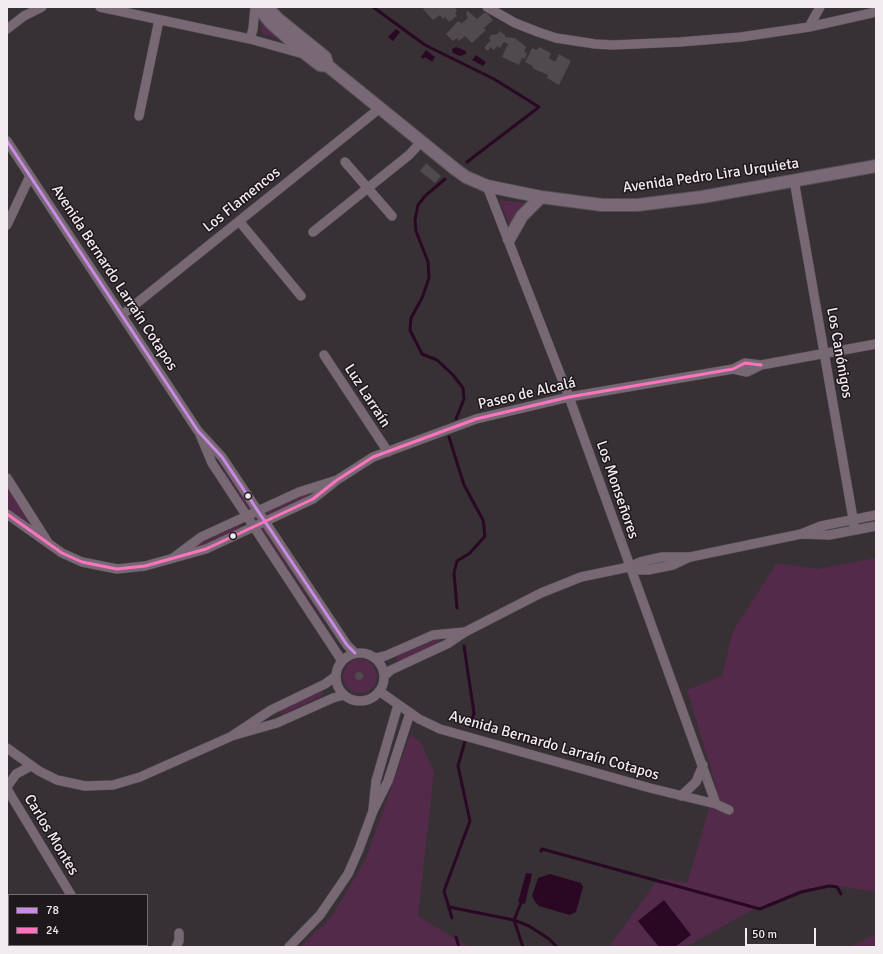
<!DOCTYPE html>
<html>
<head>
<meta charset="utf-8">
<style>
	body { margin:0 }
	#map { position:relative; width:883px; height:954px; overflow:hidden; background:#373135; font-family:Signika,sans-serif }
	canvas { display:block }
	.frame { position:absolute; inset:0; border:8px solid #f2ebf0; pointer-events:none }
	.legend { position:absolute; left:8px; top:894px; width:140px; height:52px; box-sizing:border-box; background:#1d181c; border:1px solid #726c71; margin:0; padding:5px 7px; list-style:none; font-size:12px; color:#f2ebf0 }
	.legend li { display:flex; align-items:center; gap:8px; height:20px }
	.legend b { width:20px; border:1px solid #726c71 }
	.scale { position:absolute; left:745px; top:928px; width:71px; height:18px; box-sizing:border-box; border:2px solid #f2ebf0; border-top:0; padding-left:5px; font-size:12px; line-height:14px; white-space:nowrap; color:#f2ebf0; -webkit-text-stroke:3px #1d181c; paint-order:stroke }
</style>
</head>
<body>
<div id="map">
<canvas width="883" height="954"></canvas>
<div class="frame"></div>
<ul class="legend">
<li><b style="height:5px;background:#ca8be6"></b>78</li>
<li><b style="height:5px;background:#fc73be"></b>24</li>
</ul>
<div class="scale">50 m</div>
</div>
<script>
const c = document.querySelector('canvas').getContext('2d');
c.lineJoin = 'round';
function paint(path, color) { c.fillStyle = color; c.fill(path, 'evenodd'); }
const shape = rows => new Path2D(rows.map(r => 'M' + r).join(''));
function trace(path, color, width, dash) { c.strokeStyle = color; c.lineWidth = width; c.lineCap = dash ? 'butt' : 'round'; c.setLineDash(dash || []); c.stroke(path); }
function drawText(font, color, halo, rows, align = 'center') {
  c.font = font + ' Signika,sans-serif'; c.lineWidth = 3; c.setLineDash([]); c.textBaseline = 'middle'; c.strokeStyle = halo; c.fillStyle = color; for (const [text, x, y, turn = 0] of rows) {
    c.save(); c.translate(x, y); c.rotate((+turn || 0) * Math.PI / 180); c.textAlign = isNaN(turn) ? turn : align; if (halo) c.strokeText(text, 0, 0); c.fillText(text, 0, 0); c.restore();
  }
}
paint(shape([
	[259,15,284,40,262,34],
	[499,200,525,203,509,225,509,224],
	[225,470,337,640,338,643,223,472],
	[7,489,10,491,29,520,28,523,7,509],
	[308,492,309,496,270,514,267,514,269,510],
	[239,525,242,526,242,528,199,548,197,547,198,544],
	[876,558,876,892,831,885,802,890,752,910,686,947,675,947,691,934,638,921,659,947,609,947,659,878,687,883,716,786,687,690,722,676,733,631,777,563,817,569],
	[442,638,433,646,399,661,396,660,396,657,427,641],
	'343 676a17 17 0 1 1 34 0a17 17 0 1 1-34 0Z',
	[321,692,323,693,322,696,283,714,280,712,281,710],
	[410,735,420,741,434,772,418,916,469,947,301,947,332,916,365,861],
	[876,934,876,947,851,947,852,946]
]), '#542a4a');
paint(shape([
	[396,29,400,32,393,41,388,37],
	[456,47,466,51,466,54,460,56,453,53,452,49],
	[426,50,435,57,432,62,425,57,423,59,421,57],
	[476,55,486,62,483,66,472,60],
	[526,873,532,874,525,904,518,902],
	[550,874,581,883,583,887,576,912,570,915,539,906,536,903,532,896,538,878],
	[664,900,691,935,675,947,659,947,638,921]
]), '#2a0824');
trace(shape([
	[373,7,425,45,494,79,539,107,467,162],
	[445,179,425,196,418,205,415,220,416,231,428,262,429,278,422,298,411,318,410,330,422,354,437,360,453,375,463,388,464,399,456,419],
	[449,437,464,485,483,520,485,536,470,553,457,561,454,573,457,608],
	[464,646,474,713,470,726],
	[541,851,542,849,760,909,801,892,829,886,837,887,841,894],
	[521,903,514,920,523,947],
	[449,907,514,920,529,926,549,939,557,947],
	[452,918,444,891,470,821,458,766,465,741],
	[456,937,459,947]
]), '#2a0824', 3);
paint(shape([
	[425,7,455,7,457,11,455,13,457,16,449,22,445,17,443,19,440,15,433,20,423,9],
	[468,11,477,19,484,13,487,13,493,20,484,28,486,30,472,43,465,36,459,41,457,38,453,41,446,34,458,21,464,25,462,23,468,18,466,13],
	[499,31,505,35,505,37,515,38,526,47,524,52,527,53,525,59,522,58,519,65,502,57,508,44,504,42,500,48,497,46,494,50,490,47,488,51,484,48,491,40,489,38,491,35,498,34],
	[539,47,551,53,549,58,555,62,559,54,571,61,559,85,547,78,548,75,532,68,533,66,525,62,532,48,537,50],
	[426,163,441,176,435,183,420,171],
	'355 676a4 4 0 1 1 8 0a4 4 0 1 1-8 0Z'
]), '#4f4a4e');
const minor = shape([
	[100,7,250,39,307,55],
	[487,7,515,23,538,32,556,38,595,44,613,45,680,42,741,37,809,27,876,12],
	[809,27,820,7],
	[7,29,24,16,42,7],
	[250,39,253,29,255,7],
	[139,116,159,20],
	[7,141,198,431,222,457,347,645,355,653],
	[345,162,392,216],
	[794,180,855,530],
	[487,186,569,397,716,804],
	[239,221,301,296],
	[7,225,30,176],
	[313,232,409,155,422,141],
	[122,315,380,108],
	[324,355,388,452],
	[733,369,747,372,761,365,876,344],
	[199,432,212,463,342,661],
	[7,478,47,541],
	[7,514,62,553,82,562,117,569,145,566,206,549,313,499,337,480,373,457,476,419,569,397,733,369,745,363,761,365],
	[801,534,821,526,876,515],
	[173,558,201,537,299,492,337,480],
	[629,567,638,570,648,570,673,565,690,557],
	'336 677a24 24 0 1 1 48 0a24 24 0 1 1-48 0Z',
	[376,658,385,656,433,635,465,632],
	[384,676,391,670,447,644,465,632,541,593,581,577,629,567,640,562,662,557,690,557,801,534,829,535,876,526],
	[379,691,419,719,440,729,650,788,716,804,729,810],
	[235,735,277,723,333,698,344,695],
	[7,748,39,771,57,780,85,786,113,785,140,777,232,736,271,710,325,684,336,676],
	[7,787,16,774,31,766],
	[7,789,71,895],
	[681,796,696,782,703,765],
	[373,810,376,781,398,705],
	[176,947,179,941,179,933],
	[289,947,320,915,348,874,359,849,373,811,388,781,410,713]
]);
const major = shape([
	[258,7,271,23,307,55,320,65,328,66],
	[267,7,278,19,325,57,328,66,455,169,466,177,487,186,541,197,602,205,637,205,702,197,876,166],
	[509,239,522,216,541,197]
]);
trace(minor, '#545053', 10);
trace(major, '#545053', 14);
trace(minor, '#786874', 9);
trace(major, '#796875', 12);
trace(shape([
	[7,141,198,431,222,457,347,645,355,653]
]), '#ca8be6', 3);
trace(shape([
	[7,514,62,553,82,562,117,569,145,566,206,549,313,499,337,480,373,457,476,419,569,397,733,369,745,363,761,365]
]), '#fc73be', 3);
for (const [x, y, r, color] of [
	[248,496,3.5,"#f2ebf0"],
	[233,536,3.5,"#f2ebf0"]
]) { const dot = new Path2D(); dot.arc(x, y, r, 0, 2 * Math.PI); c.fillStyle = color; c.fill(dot); trace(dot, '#1d181c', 1.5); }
drawText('15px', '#f2ebf0', '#1d181c', [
	["Avenida Pedro Lira Urquieta",711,176,-8],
	["Los Flamencos",242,200,-39],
	["Avenida Bernardo Larraín Cotapos",114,278,57],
	["Los Canónigos",839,353,80],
	["Paseo de Alcalá",527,394,-13],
	["Luz Larraín",367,396,57],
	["Los Monseñores",617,490,71],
	["Avenida Bernardo Larraín Cotapos",554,746,16],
	["Carlos Montes",51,835,59]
]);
</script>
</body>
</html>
